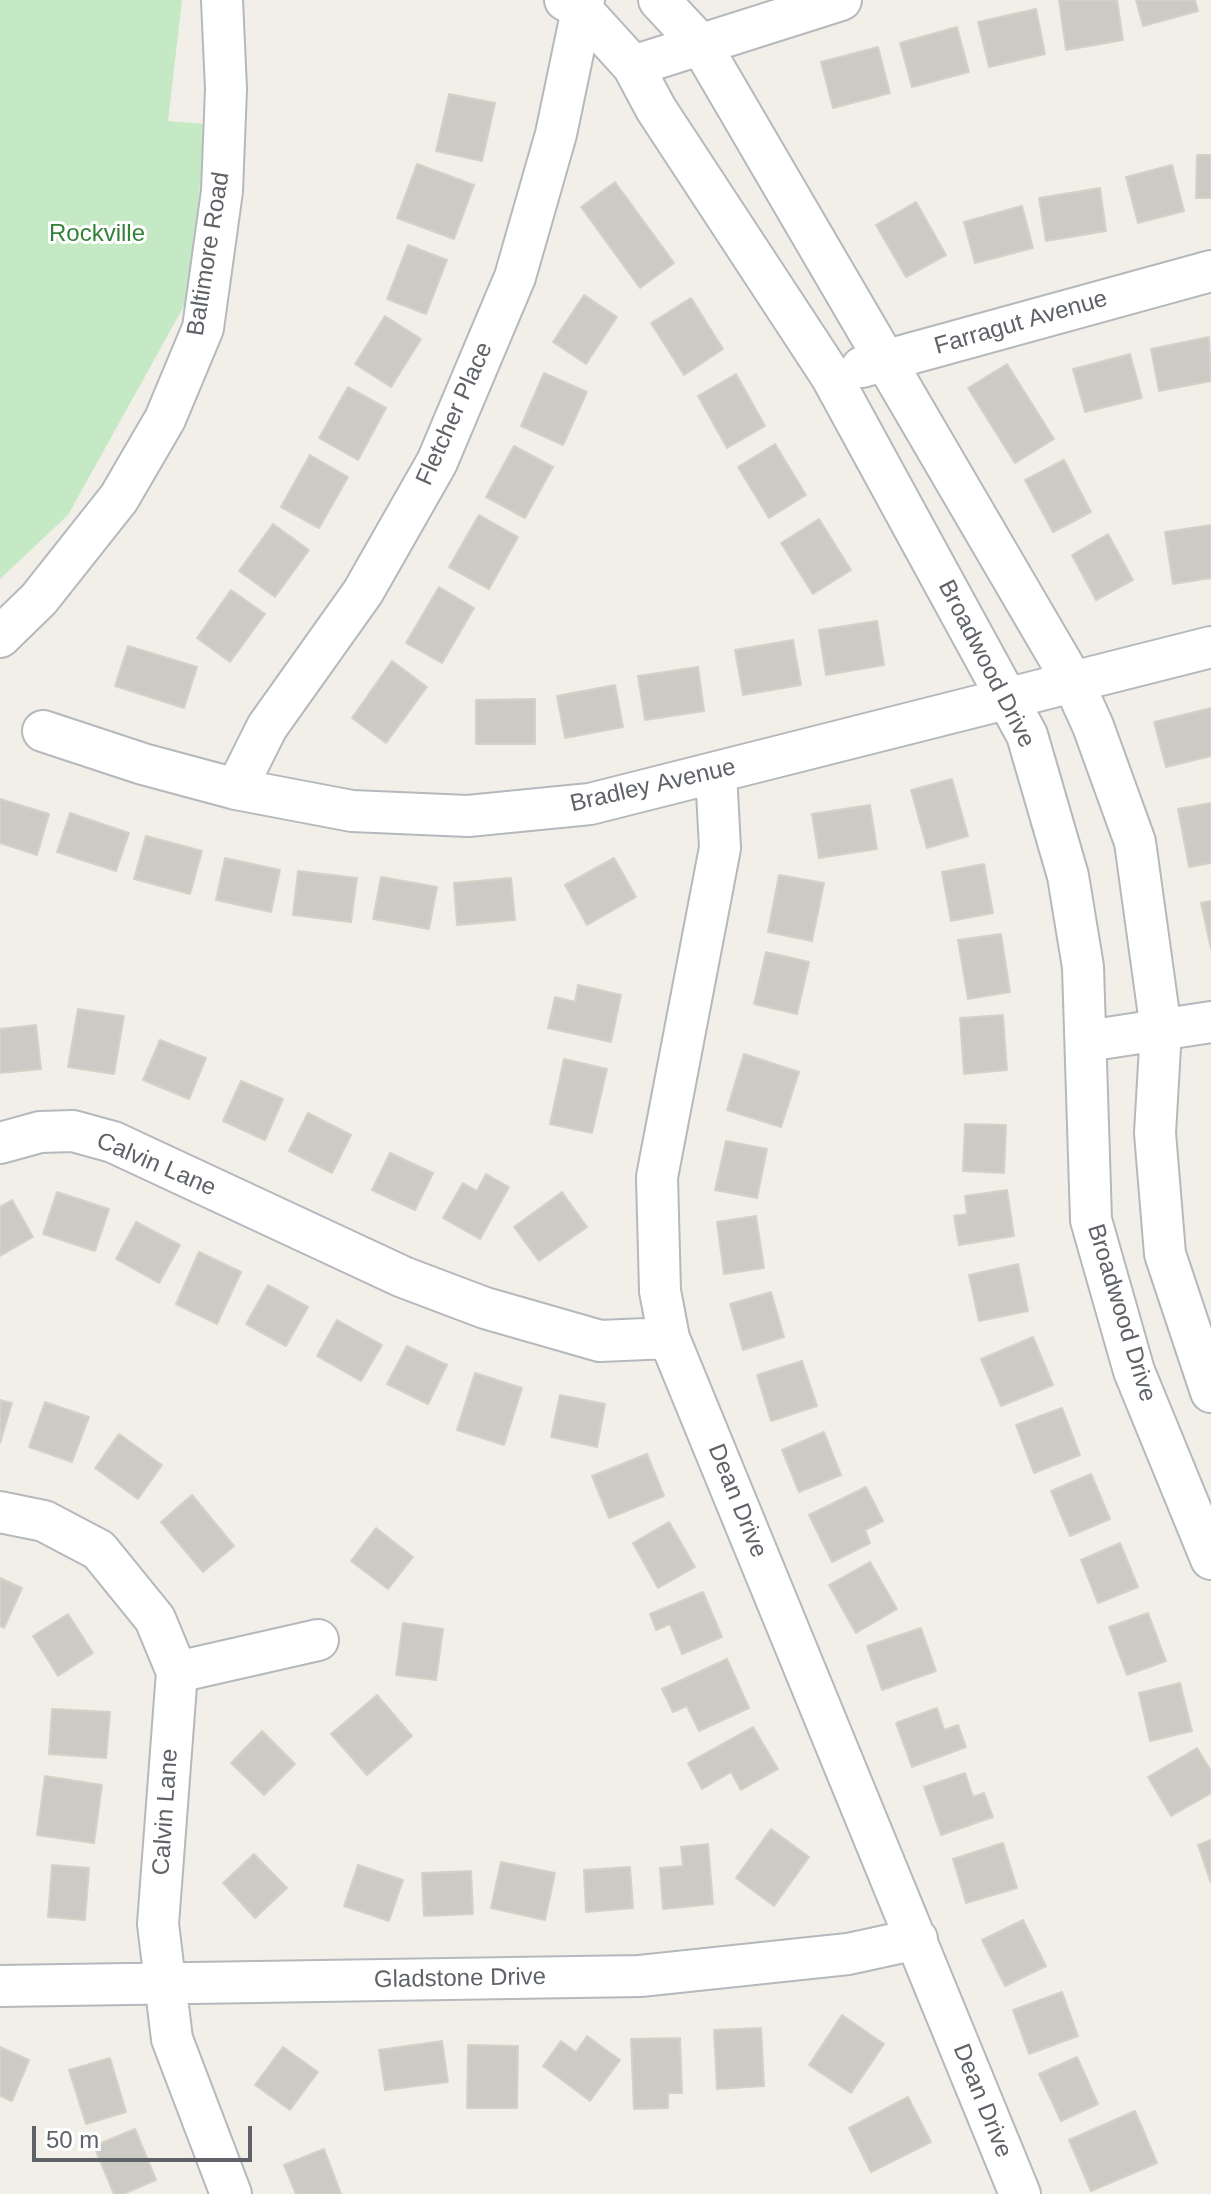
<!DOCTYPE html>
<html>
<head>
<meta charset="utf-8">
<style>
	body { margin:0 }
	#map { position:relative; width:1211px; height:2194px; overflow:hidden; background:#f1efe8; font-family:Helvetica,sans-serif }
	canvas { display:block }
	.scale { position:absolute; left:32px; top:2126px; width:220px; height:36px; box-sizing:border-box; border:4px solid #5f6368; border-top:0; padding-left:10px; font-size:24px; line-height:28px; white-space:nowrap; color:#5f6368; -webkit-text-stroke:6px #fff; paint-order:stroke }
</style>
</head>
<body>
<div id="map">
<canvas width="1211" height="2194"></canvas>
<div class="scale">50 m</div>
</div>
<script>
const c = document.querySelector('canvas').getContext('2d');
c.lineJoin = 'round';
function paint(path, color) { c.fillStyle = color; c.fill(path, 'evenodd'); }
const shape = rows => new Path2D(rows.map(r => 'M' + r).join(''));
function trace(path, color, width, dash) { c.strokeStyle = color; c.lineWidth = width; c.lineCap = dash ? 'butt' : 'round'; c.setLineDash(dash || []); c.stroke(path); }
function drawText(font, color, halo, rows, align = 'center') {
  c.font = font + ' Helvetica,sans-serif'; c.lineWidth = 6; c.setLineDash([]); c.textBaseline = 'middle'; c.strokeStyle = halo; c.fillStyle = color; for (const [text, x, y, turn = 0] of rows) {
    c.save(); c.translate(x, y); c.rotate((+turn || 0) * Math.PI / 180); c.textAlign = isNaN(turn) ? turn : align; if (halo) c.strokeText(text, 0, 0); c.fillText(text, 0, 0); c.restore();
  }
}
paint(shape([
	[0,0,182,0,168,121,206,124,189,297,68,515,0,579]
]), '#c5e8c5');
const building = shape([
	[1059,0,1117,0,1123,40,1066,50,1059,0],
	[1136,0,1195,0,1198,11,1143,26,1136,0],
	[1036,9,1045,54,989,67,978,22,1036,9],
	[957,27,969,72,912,87,900,43,957,27],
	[878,47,890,93,833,108,821,62,878,47],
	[449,94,495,103,482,161,436,151,449,94],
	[1197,155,1211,155,1211,198,1196,198,1197,155],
	[417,164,474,185,454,239,397,218,417,164],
	[1172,165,1184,211,1138,223,1126,177,1172,165],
	[615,182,674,263,640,288,581,207,615,182],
	[1100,188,1106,231,1046,241,1039,198,1100,188],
	[916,202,946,255,906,277,876,225,916,202],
	[1022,206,1033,248,975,263,964,222,1022,206],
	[408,245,447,260,426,314,387,299,408,245],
	[584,295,617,317,586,364,553,342,584,295],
	[691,298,723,349,684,375,651,323,691,298],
	[385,316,421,339,391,387,355,364,385,316],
	[1209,337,1211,381,1159,391,1151,349,1209,337],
	[1130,354,1142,398,1085,412,1073,369,1130,354],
	[1007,364,1054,439,1015,463,968,388,1007,364],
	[544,373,587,392,563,445,521,426,544,373],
	[736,374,765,426,727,448,698,396,736,374],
	[348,387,386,408,358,460,319,438,348,387],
	[775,444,806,495,769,518,738,467,775,444],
	[514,446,553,467,525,518,486,497,514,446],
	[310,455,348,477,319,528,281,507,310,455],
	[1064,460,1091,512,1053,532,1025,480,1064,460],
	[479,515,518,537,489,589,449,567,479,515],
	[819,519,851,570,813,594,781,543,819,519],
	[273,524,309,550,275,597,239,571,273,524],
	[1211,525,1211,578,1173,584,1165,532,1211,525],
	[1108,534,1133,580,1096,600,1072,555,1108,534],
	[439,587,474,608,442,663,406,643,439,587],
	[231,590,265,614,230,662,197,638,231,590],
	[877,621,884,665,826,675,819,630,877,621],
	[793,640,801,685,743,695,735,650,793,640],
	[128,646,197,667,184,708,115,686,128,646],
	[392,661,427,687,386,743,352,718,392,661],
	[698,667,704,711,645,720,638,676,698,667],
	[615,685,623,727,565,738,557,696,615,685],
	[535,699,535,744,476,744,476,700,535,699],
	[1211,708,1211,756,1166,767,1154,722,1211,708],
	[952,779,968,836,927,848,911,790,952,779],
	[0,799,49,814,37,855,0,843,0,799],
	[1211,803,1211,863,1189,867,1178,809,1211,803],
	[870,805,877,849,819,858,812,814,870,805],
	[70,813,129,833,116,871,57,852,70,813],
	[146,836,202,851,190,894,134,879,146,836],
	[225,858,280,870,271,912,216,900,225,858],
	[614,858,636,897,587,925,565,885,614,858],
	[984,864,993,913,951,921,942,872,984,864],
	[298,871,357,878,351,922,293,915,298,871],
	[779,875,824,883,812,941,768,932,779,875],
	[381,877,437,887,429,929,373,919,381,877],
	[511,878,515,920,457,925,454,883,511,878],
	[1211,901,1211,949,1201,903,1211,901],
	[1001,934,1010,992,968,999,958,940,1001,934],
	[766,952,809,962,797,1014,754,1004,766,952],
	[578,985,621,995,611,1042,548,1028,555,997,575,1002,578,985],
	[78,1009,124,1016,114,1074,68,1067,78,1009],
	[1003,1015,1007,1070,964,1074,960,1018,1003,1015],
	[36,1025,41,1069,0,1073,0,1029,36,1025],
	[160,1040,206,1058,189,1099,143,1080,160,1040],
	[744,1054,799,1072,781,1127,727,1110,744,1054],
	[564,1059,607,1069,592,1133,550,1124,564,1059],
	[241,1081,283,1099,265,1140,223,1121,241,1081],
	[308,1113,351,1135,332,1173,289,1151,308,1113],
	[965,1124,1006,1125,1004,1173,963,1171,965,1124],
	[726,1141,767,1149,757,1198,715,1190,726,1141],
	[390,1153,433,1173,415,1210,372,1190,390,1153],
	[486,1174,509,1187,480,1239,443,1218,463,1183,477,1191,486,1174],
	[1007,1190,1014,1236,959,1245,954,1216,967,1214,965,1196,1007,1190],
	[57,1192,109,1209,95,1251,43,1234,57,1192],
	[562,1192,587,1227,539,1261,514,1227,562,1192],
	[12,1200,33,1237,0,1256,0,1207,12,1200],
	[756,1216,764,1268,724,1274,717,1222,756,1216],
	[136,1222,180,1245,159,1283,116,1259,136,1222],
	[199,1252,241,1272,217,1324,176,1304,199,1252],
	[1018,1264,1028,1311,979,1321,969,1275,1018,1264],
	[268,1285,308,1307,286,1346,246,1324,268,1285],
	[771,1292,784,1337,743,1350,730,1304,771,1292],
	[337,1320,382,1345,361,1381,317,1356,337,1320],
	[1033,1337,1053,1385,1001,1406,981,1359,1033,1337],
	[407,1346,447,1365,428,1404,387,1384,407,1346],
	[802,1361,817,1406,771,1421,757,1375,802,1361],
	[475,1373,522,1388,504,1445,457,1430,475,1373],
	[560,1395,605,1404,597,1447,551,1437,560,1395],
	[0,1400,12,1403,0,1443,0,1400],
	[45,1402,89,1417,72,1462,29,1447,45,1402],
	[1062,1408,1080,1455,1034,1473,1016,1425,1062,1408],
	[824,1432,841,1475,799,1492,782,1450,824,1432],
	[119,1434,162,1465,138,1499,95,1468,119,1434],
	[647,1454,664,1496,609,1518,592,1476,647,1454],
	[1091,1474,1110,1519,1070,1536,1051,1491,1091,1474],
	[866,1487,883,1521,865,1530,870,1543,832,1562,809,1515,866,1487],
	[192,1495,234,1546,203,1572,161,1522,192,1495],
	[669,1522,695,1567,658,1588,633,1543,669,1522],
	[376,1528,413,1557,388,1589,351,1561,376,1528],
	[1120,1543,1138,1587,1098,1603,1081,1560,1120,1543],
	[870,1562,897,1609,856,1633,829,1585,870,1562],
	[0,1578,22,1588,4,1628,0,1626,0,1578],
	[703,1592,722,1637,682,1654,670,1624,656,1630,650,1614,703,1592],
	[1148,1613,1166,1661,1127,1675,1109,1627,1148,1613],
	[68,1614,93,1653,58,1676,33,1636,68,1614],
	[403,1623,443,1629,436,1680,396,1675,403,1623],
	[921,1628,936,1671,882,1690,867,1646,921,1628],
	[727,1659,749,1708,699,1731,687,1706,673,1712,662,1689,727,1659],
	[1180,1683,1192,1731,1150,1741,1139,1693,1180,1683],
	[377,1695,412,1736,367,1775,331,1734,377,1695],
	[937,1708,944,1730,958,1725,966,1747,912,1767,896,1723,937,1708],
	[52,1709,110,1712,106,1758,49,1754,52,1709],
	[753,1727,778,1769,741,1790,731,1772,702,1789,688,1763,753,1727],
	[262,1731,295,1764,264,1795,231,1763,262,1731],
	[1197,1748,1211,1771,1211,1793,1171,1816,1148,1777,1197,1748],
	[965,1773,973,1797,984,1793,993,1817,941,1835,924,1787,965,1773],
	[45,1776,102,1785,94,1843,37,1835,45,1776],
	[771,1829,809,1857,774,1906,736,1878,771,1829],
	[1211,1840,1211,1883,1198,1845,1211,1840],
	[1003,1843,1017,1888,966,1903,953,1859,1003,1843],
	[708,1844,713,1904,663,1909,660,1868,683,1866,681,1847,708,1844],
	[254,1854,287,1888,255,1918,223,1883,254,1854],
	[501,1862,555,1873,545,1920,491,1908,501,1862],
	[52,1865,89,1868,85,1920,48,1917,52,1865],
	[358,1865,403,1880,389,1921,344,1906,358,1865],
	[630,1867,633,1908,586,1912,584,1870,630,1867],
	[471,1871,473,1914,424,1916,422,1873,471,1871],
	[1023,1920,1046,1966,1005,1986,982,1940,1023,1920],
	[1062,1992,1078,2036,1029,2054,1013,2010,1062,1992],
	[842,2015,884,2044,851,2093,809,2065,842,2015],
	[761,2028,764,2086,717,2089,714,2030,761,2028],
	[587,2036,620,2060,590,2101,543,2066,561,2041,576,2052,587,2036],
	[680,2038,682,2093,668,2093,668,2108,634,2109,631,2039,680,2038],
	[442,2041,448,2082,385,2090,379,2050,442,2041],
	[468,2045,518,2046,517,2108,467,2108,468,2045],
	[0,2047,29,2060,12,2101,0,2096,0,2047],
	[283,2047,318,2072,290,2110,255,2085,283,2047],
	[1077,2057,1098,2104,1061,2121,1039,2074,1077,2057],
	[110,2058,126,2112,86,2124,69,2070,110,2058],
	[908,2097,931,2142,871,2172,849,2128,908,2097],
	[1135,2111,1157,2163,1091,2191,1069,2140,1135,2111],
	[135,2129,156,2180,123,2194,114,2194,94,2146,135,2129],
	[324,2149,341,2194,296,2194,284,2165,324,2149]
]);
paint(building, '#cccac5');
trace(building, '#d6d1c6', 2);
const minor = shape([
	[565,0,582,10,633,66,656,109,831,376,1027,735,1068,876,1083,967,1091,1220,1134,1371,1211,1559],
	[659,0,701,45,1073,682,1093,726,1135,842,1161,1030,1155,1133,1165,1254,1211,1392],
	[633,66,841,0],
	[862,367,1211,271],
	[0,637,39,599,119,498,165,419,203,328,222,191,226,89,222,0],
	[43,731,143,764,236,789,352,811,468,816,590,804,1211,647],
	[716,773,720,848,657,1177,660,1291,669,1338,1020,2194],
	[236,789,267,727,363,592,437,462,515,277,556,134,584,0],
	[1087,1041,1211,1022],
	[0,1143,40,1132,73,1131,113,1142,403,1277,485,1308,600,1341,669,1338],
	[0,1512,44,1521,99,1550,155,1619,177,1672,158,1924,172,2039,231,2194],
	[177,1672,318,1640],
	[0,1986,640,1976,848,1954,917,1939]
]);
trace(minor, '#b5b8bc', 44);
trace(minor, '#fff', 40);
drawText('24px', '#348238', '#fff', [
	["Rockville",97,234]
]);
drawText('24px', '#5f6368', '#fff', [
	["Baltimore Road",209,254,-81],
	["Farragut Avenue",1021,323,-16],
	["Fletcher Place",455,414,-66],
	["Broadwood Drive",986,664,63],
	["Bradley Avenue",653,786,-13],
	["Calvin Lane",156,1165,23],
	["Broadwood Drive",1121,1313,73],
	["Dean Drive",737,1501,68],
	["Calvin Lane",166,1812,-86],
	["Gladstone Drive",460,1979,-1],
	["Dean Drive",982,2101,68]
]);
</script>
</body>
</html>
